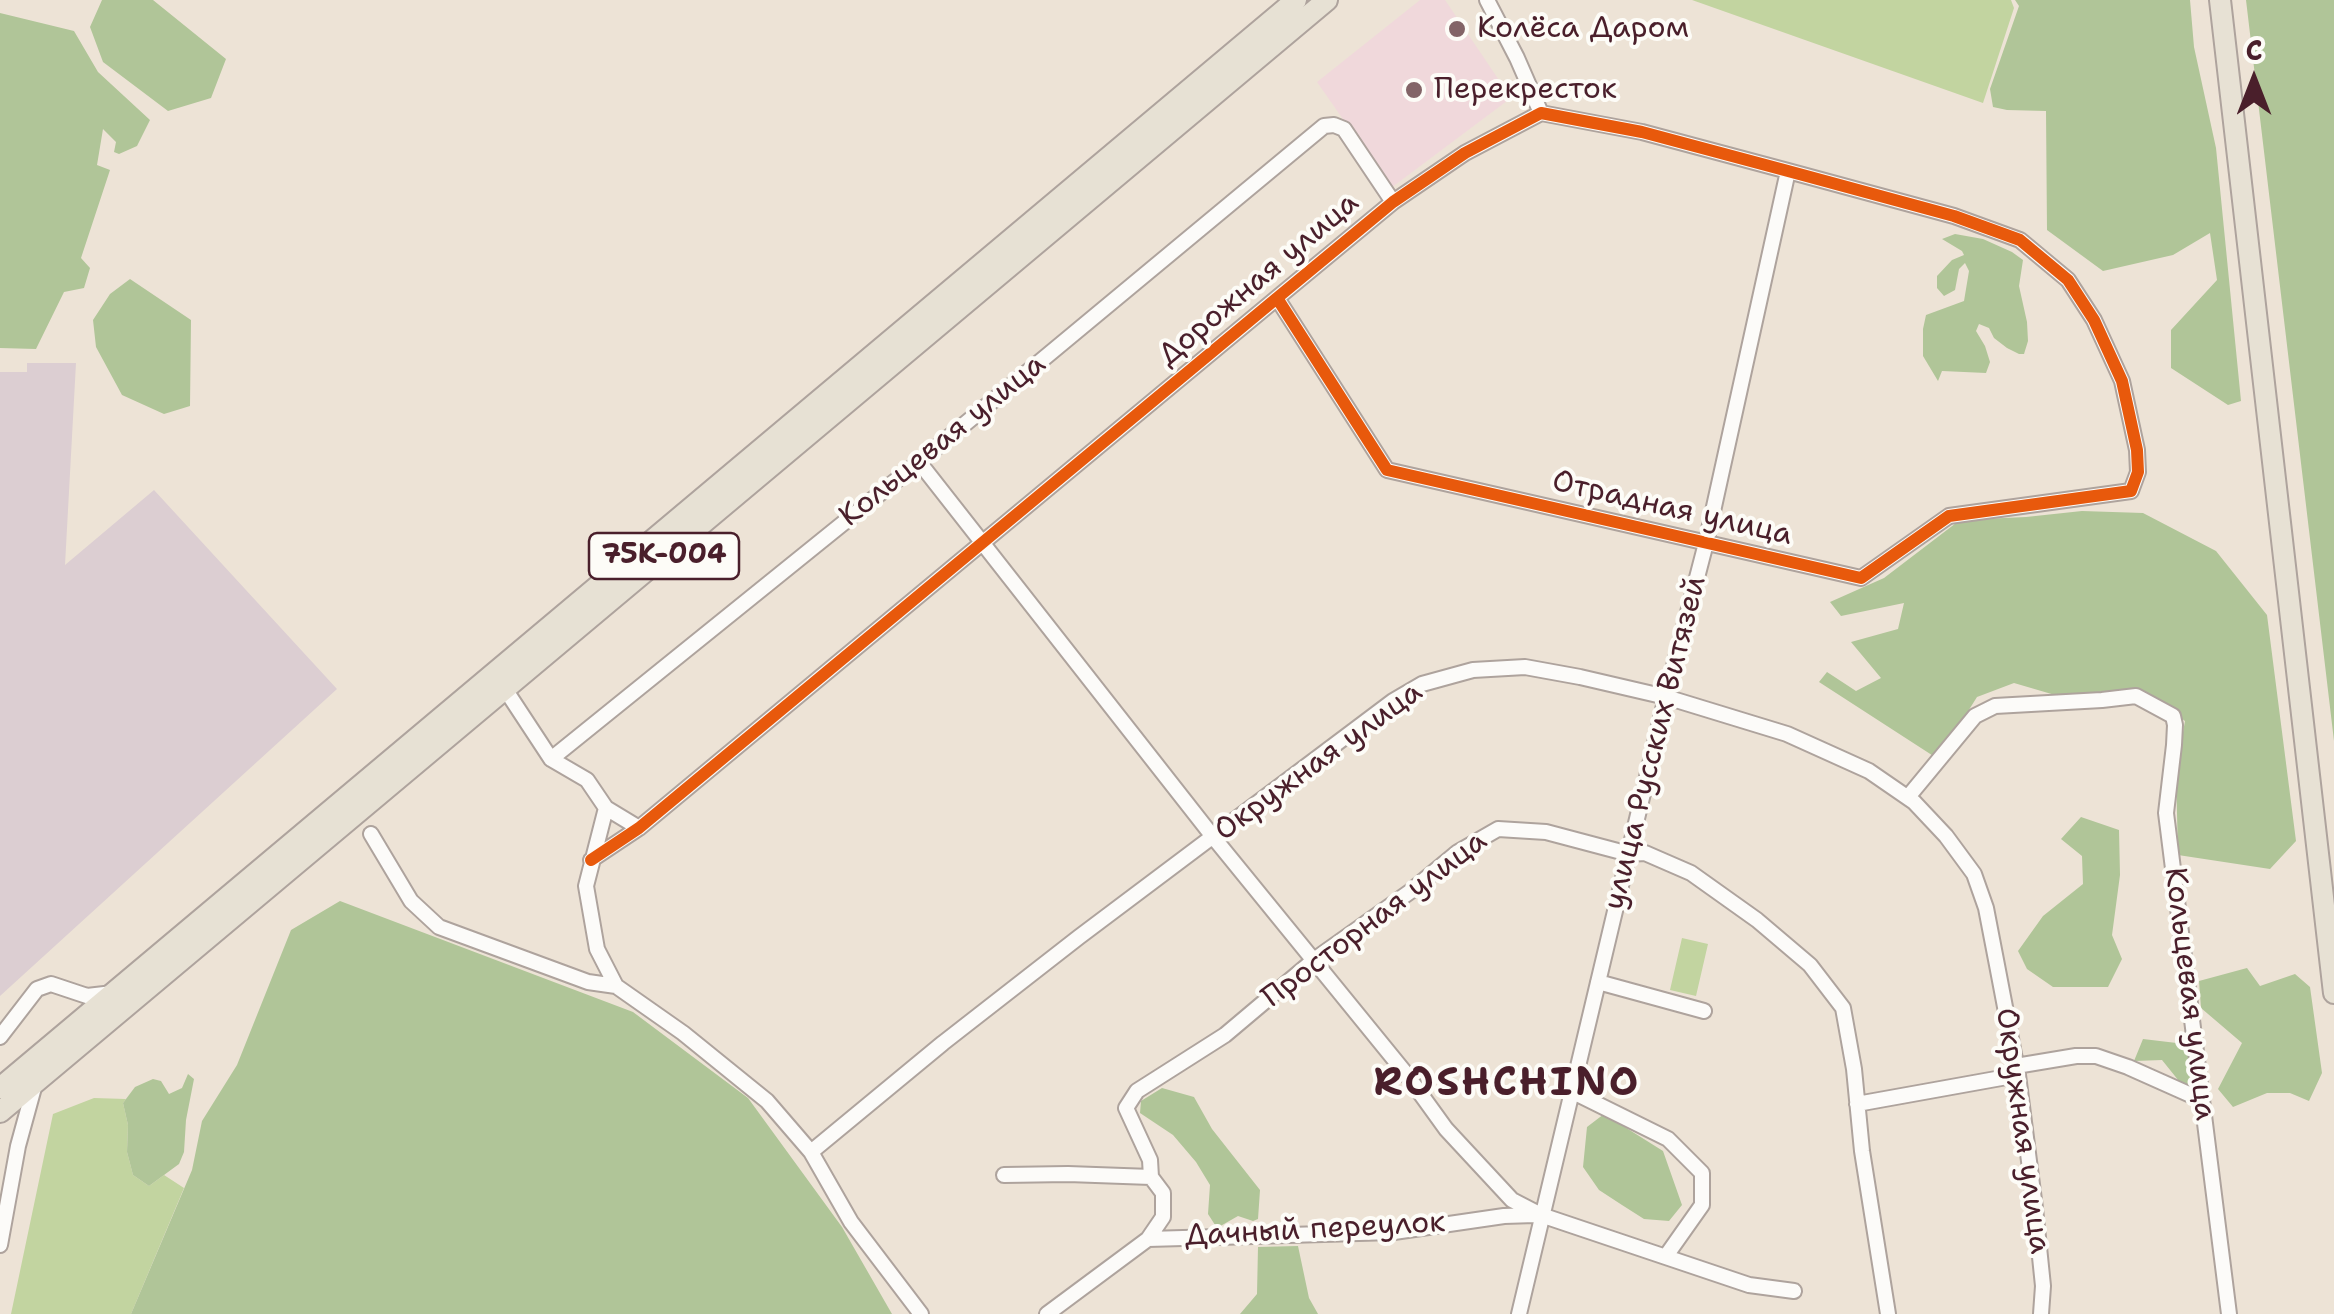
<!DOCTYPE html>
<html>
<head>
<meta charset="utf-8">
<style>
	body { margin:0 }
	#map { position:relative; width:2334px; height:1314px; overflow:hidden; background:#ede3d6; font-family:"Shantell Sans",sans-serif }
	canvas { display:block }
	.north { position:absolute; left:2204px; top:30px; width:100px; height:100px; -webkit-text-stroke:8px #fdfcf7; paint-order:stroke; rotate:0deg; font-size:28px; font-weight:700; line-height:40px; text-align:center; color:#4a1f2b }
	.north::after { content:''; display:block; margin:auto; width:35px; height:45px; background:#4a1f2b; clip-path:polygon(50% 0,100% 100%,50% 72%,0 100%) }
</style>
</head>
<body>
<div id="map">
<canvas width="2334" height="1314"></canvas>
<div class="north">С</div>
</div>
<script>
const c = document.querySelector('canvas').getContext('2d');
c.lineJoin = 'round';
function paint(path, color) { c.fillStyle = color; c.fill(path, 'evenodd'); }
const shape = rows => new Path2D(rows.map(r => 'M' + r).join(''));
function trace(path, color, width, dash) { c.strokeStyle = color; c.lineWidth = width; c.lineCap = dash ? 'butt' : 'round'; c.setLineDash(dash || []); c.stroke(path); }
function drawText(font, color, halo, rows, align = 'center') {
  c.font = font + ' "Shantell Sans",sans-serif'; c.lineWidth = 8; c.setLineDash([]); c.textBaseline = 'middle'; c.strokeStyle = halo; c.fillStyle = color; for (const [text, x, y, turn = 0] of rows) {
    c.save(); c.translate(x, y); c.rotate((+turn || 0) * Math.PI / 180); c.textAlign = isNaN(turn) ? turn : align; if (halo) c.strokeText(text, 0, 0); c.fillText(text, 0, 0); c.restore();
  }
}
paint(shape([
	[1420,0,1445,0,1511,98,1391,188,1317,82]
]), '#f0d8db');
paint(shape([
	[27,363,76,363,65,565,154,490,337,689,0,996,0,372,27,372]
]), '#dcced2');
paint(shape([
	[1692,0,2011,0,2014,8,1983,103],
	[1682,938,1708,944,1696,996,1670,990],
	[94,1098,126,1099,123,1103,128,1125,127,1152,133,1175,149,1186,164,1175,184,1188,131,1314,11,1314,53,1114]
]), '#c2d4a0');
paint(shape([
	[102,0,153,0,226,59,211,98,168,111,103,62,90,27],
	[2015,0,2190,0,2194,47,2216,148,2241,401,2228,405,2171,368,2171,330,2217,280,2210,233,2173,255,2103,271,2047,230,2046,111,2007,110,1993,107,1990,89,2019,6],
	[2246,0,2334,0,2334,741,2332,724],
	[0,13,74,31,98,72,150,120,137,146,119,154,114,152,116,142,103,129,97,165,110,170,81,258,90,268,84,288,64,292,36,349,0,348],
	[1955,234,1983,239,2012,252,2023,260,2019,286,2027,322,2028,341,2024,354,2019,354,2007,348,1994,338,1989,328,1979,324,1976,331,1985,346,1990,362,1986,373,1942,371,1938,381,1923,356,1923,329,1926,315,1964,301,1969,271,1965,263,1959,269,1955,290,1944,296,1937,288,1937,276,1952,260,1964,255,1962,251,1942,239],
	[130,279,191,320,190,406,164,414,122,395,96,347,93,320,110,294],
	[2082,511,2143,513,2216,551,2267,615,2296,841,2270,869,2178,855,2176,772,2185,721,2139,688,2072,700,2014,683,1977,697,1938,759,1819,682,1827,672,1856,691,1881,678,1851,642,1898,629,1904,603,1841,616,1830,602,1884,578,1960,520,2026,517],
	[2081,817,2119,830,2120,875,2112,935,2122,959,2108,987,2053,987,2027,969,2018,951,2043,916,2083,884,2082,856,2061,839],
	[340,901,633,1012,748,1098,842,1227,892,1314,131,1314,192,1170,202,1121,237,1065,291,930],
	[2247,968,2260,986,2295,974,2310,987,2322,1073,2309,1101,2290,1093,2267,1093,2233,1107,2218,1089,2242,1043,2201,1008,2199,981],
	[2143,1039,2185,1044,2197,1080,2187,1091,2162,1060,2134,1061],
	[188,1074,194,1079,186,1120,184,1152,179,1164,149,1186,133,1175,127,1152,128,1125,123,1103,135,1087,153,1079,161,1081,169,1094,182,1088],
	[1162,1088,1194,1097,1212,1129,1260,1190,1258,1219,1253,1221,1238,1216,1217,1228,1208,1214,1210,1185,1196,1162,1173,1135,1140,1113,1141,1101],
	[1604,1114,1663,1151,1682,1205,1669,1221,1644,1219,1622,1205,1599,1190,1583,1167,1587,1127],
	[1298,1246,1309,1298,1318,1314,1240,1314,1257,1294,1258,1247]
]), '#b0c598');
const minor = shape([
	[1487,0,1517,58,1541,113],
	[919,462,1214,838,1407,1075,1446,1129,1512,1200,1541,1215,1749,1285,1794,1291],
	[505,689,551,759,587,780,606,808,639,828],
	[551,759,919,462,1324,126,1334,125,1344,129,1393,202],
	[1908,797,1975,716,1995,706,2102,700,2136,696,2173,716,2175,725,2174,745,2166,813,2229,1314],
	[606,808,586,886,597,949,616,986,683,1033,767,1101,811,1152,851,1222,921,1314],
	[371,834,411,901,439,927,588,982,616,986],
	[591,860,639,828,1277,298,1393,202,1465,153,1541,113,1642,132,1788,171,1954,216,2020,240,2068,280,2094,320,2122,381,2137,450,2138,472,2131,491,1949,516,1861,578,1387,470,1277,298],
	[1598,982,1704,1011],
	[0,1037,37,989,51,984,87,996,113,993],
	[2016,1066,2076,1056,2096,1056,2128,1067,2202,1100],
	[1571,1091,1668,1139,1702,1173,1702,1205,1666,1256],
	[1857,1104,2018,1075],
	[811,1152,943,1043,1079,937,1393,701,1422,684,1473,670,1525,667,1580,677,1666,697,1787,734,1869,771,1914,802,1946,836,1974,874,1986,908,1997,965,2018,1075,2035,1208,2043,1286,2041,1314],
	[1004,1175,1068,1174,1151,1177],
	[1148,1239,1394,1232,1504,1216,1535,1215],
	[0,1245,18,1146,35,1084],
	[1047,1314,1148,1239,1163,1217,1163,1193,1151,1177,1150,1160,1126,1108,1137,1091,1225,1035,1314,960,1411,891,1458,852,1498,829,1546,832,1629,854,1645,853,1691,873,1757,920,1810,965,1843,1008,1854,1069,1862,1151,1888,1314],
	[1519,1314,1666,697,1706,543,1788,171]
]);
const highway = shape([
	[2220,0,2334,993],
	[0,1088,1296,0],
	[0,1112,1327,0]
]);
trace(minor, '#aea39d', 18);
trace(highway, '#aea39d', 24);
trace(minor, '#fcfbf9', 14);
trace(highway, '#e7e1d4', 20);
trace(shape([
	[591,860,639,828,1277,298,1393,202,1465,153,1541,113,1642,132,1788,171,1954,216,2020,240,2068,280,2094,320,2122,381,2137,450,2138,472,2131,491,1949,516,1861,578,1387,470,1277,298]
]), '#e8590c', 12);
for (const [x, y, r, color] of [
	[1457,29,10,"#836467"],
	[1414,90,10,"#836467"]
]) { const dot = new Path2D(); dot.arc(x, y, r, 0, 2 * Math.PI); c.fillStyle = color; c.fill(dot); trace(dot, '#fdfcf7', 4); }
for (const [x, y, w] of [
	[664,556,150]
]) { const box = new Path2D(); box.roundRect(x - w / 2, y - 23, w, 46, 8); c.fillStyle = '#fdfcf7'; c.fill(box); trace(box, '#4a1f2b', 2.5); }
drawText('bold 28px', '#4a1f2b', null, [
	["75К-004",664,556]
]);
drawText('30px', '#4a1f2b', '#fdfcf7', [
	["Колёса Даром",1477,29],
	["Перекресток",1434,90]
], 'left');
drawText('30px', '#4a1f2b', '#fdfcf7', [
	["Дорожная улица",1259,280,-40],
	["Кольцевая улица",943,441,-39],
	["Отрадная улица",1672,509,13],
	["улица Русских Витязей",1656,743,-76],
	["Окружная улица",1319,762,-36],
	["Просторная улица",1375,920,-37],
	["Кольцевая улица",2189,994,83],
	["Окружная улица",2022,1131,82],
	["Дачный переулок",1315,1230,-3]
]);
c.letterSpacing = '2.5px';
drawText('bold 40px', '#4a1f2b', '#fdfcf7', [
	["ROSHCHINO",1507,1085]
]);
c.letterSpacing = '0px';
</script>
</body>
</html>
